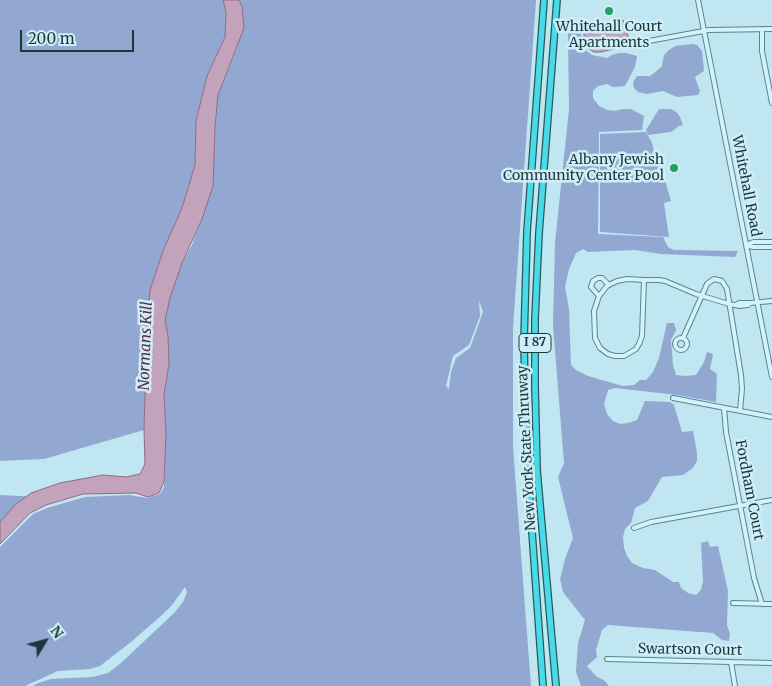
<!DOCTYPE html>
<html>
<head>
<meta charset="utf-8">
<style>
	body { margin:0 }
	#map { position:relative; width:772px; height:686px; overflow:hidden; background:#bfe6f1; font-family:Merriweather,serif }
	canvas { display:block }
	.north { position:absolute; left:20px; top:616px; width:50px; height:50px; -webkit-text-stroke:4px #cfeef8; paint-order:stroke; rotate:53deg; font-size:14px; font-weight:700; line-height:20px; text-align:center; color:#1c393a }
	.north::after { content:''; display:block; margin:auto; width:18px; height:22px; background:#1c393a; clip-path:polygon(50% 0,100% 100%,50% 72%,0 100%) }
	.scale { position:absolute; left:20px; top:30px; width:114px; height:22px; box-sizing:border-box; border:2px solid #1c393a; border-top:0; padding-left:6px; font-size:15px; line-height:18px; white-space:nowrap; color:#1c393a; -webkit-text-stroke:4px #cfeef8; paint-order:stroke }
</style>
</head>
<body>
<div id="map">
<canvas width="772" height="686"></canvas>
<div class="north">N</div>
<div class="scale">200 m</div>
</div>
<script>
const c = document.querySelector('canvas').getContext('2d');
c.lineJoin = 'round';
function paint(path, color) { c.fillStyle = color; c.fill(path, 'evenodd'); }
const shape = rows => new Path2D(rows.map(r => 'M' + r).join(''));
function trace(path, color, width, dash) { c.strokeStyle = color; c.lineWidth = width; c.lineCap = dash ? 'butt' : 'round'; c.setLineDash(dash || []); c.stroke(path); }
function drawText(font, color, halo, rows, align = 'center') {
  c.font = font + ' Merriweather,serif'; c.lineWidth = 5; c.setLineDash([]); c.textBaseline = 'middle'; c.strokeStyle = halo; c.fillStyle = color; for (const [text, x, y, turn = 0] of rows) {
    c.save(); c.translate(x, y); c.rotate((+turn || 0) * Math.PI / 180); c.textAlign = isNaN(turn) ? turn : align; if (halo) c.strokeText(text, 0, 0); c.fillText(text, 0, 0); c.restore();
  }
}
paint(shape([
	[0,0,223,0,226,12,225,37,207,76,196,121,195,165,182,208,163,251,150,290,147,326,144,430,44,459,0,461],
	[239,0,536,0,513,328,513,447,531,686,33,686,38,683,51,679,92,677,108,673,121,663,174,613,183,602,187,592,185,587,172,605,162,615,131,642,100,666,90,669,58,671,25,686,0,686,0,547,33,514,47,508,85,497,129,495,147,498,160,494,164,487,166,433,164,395,169,364,168,336,165,320,170,296,182,263,192,245,213,186,215,127,218,95,237,47,242,6],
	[479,300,483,312,470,348,456,358,451,372,449,389,446,386,453,356,469,345,480,316],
	[576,24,580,26,581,30,582,45,585,50,592,55,607,58,612,55,619,53,626,53,637,56,635,67,625,86,613,87,607,84,598,86,593,91,593,98,599,106,607,110,615,111,623,109,631,109,644,116,642,130,599,132,598,234,663,237,668,247,674,250,738,251,735,257,661,254,635,250,588,252,583,249,576,253,569,269,565,287,569,309,571,365,576,370,588,376,623,386,634,385,640,380,646,380,653,372,659,358,667,323,674,323,676,330,671,340,673,365,676,375,685,376,696,375,704,362,707,352,713,354,710,369,717,374,716,402,677,395,615,388,608,390,604,404,607,414,613,421,620,424,628,423,637,420,645,401,670,402,674,405,682,432,693,431,697,453,697,461,693,468,683,475,662,477,648,501,635,508,631,523,625,529,623,537,624,548,627,556,632,563,643,568,655,570,673,582,679,582,681,588,688,593,696,595,701,590,703,581,701,543,708,541,710,547,718,546,728,591,727,625,730,634,729,641,722,640,713,633,608,625,602,630,596,650,597,657,587,666,596,676,605,681,609,686,581,686,576,672,578,643,585,620,563,592,560,579,565,559,573,538,558,477,564,463,553,325,555,243,569,109,568,33,571,26],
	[692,44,697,45,702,51,704,71,695,77,700,91,698,95,677,97,663,91,647,94,638,92,634,88,633,82,637,76,650,76,658,70,662,66,664,55,669,50,675,46],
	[659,109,671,109,676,112,679,115,683,125,679,126,671,132,648,135,646,130],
	[646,132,652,143,657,163,660,163,671,201,664,203,669,237,600,232,600,134],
	[0,495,41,497,0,526]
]), '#92a8d0');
const water = shape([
	[223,0,239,0,242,6,244,28,218,95,215,127,213,186,202,219,182,263,170,298,165,320,168,336,169,364,164,395,166,433,164,482,159,493,148,497,136,493,83,494,46,505,30,513,0,544,0,522,15,505,31,493,60,483,103,475,126,477,140,474,145,464,144,430,147,326,150,290,163,251,182,208,195,165,196,121,207,76,225,37,226,12,223,0],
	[621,19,623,20,627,31,629,41,626,46,601,52,594,52,587,48,584,44,584,26,618,21,621,19]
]);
paint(water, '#c3a3bb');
trace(water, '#916986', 1);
const minor = shape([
	[698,0,772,377],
	[762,29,762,51,772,103],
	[638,43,709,30,772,29],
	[746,245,753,242,772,242],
	[746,245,753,247,772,247],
	[644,280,642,336,639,344,636,349,624,356,615,356,608,354,600,348,595,338,594,311,599,296,607,286,617,281,627,279,644,280,659,280,665,281,696,294,729,304,740,306,748,305,750,303,739,303,736,305],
	[599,296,591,287,593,281,598,278,602,278,609,285],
	[750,303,772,301],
	[683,338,707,284,714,279,722,281,727,289,741,375,742,389,740,411],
	'675 344a6 6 0 1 1 12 0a6 6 0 1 1-12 0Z',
	[673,398,772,417],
	[724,408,726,432,754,578,762,604],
	[634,528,651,522,772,500],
	[733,603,772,604],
	[607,659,772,663],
	[731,662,735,686]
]);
const highway = shape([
	[543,686,526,448,524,341,527,232,544,0],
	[556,686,537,470,535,385,535,319,539,233,557,0]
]);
trace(minor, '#56888b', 6);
trace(highway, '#2b5858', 8);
trace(minor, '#d3f2fb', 4);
trace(highway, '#49dae7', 5.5);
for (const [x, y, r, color] of [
	[609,11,5,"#229f62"],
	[674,168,5,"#229f62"]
]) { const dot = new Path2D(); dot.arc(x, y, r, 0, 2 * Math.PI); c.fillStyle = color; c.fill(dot); trace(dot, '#cfeef8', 2); }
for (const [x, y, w] of [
	[535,343,32]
]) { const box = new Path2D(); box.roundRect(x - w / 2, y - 9.5, w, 19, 4); c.fillStyle = '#cfeef8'; c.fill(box); trace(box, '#1c393a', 1); }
drawText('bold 12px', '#1c393a', null, [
	["I 87",535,343]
]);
drawText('14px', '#1c393a', '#cfeef8', [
	["Whitehall Court",609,27],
	["Apartments",609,43],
	["Albany Jewish",664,160,"right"],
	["Community Center Pool",664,176,"right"]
]);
drawText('14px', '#1c393a', '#cfeef8', [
	["Whitehall Road",746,186,79],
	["New York State Thruway",527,448,-93],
	["Fordham Court",749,490,79],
	["Swartson Court",690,650,1]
]);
drawText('italic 15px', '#5b2a44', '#cfeef8', [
	["Normans Kill",146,346,-88]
]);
</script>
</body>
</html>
